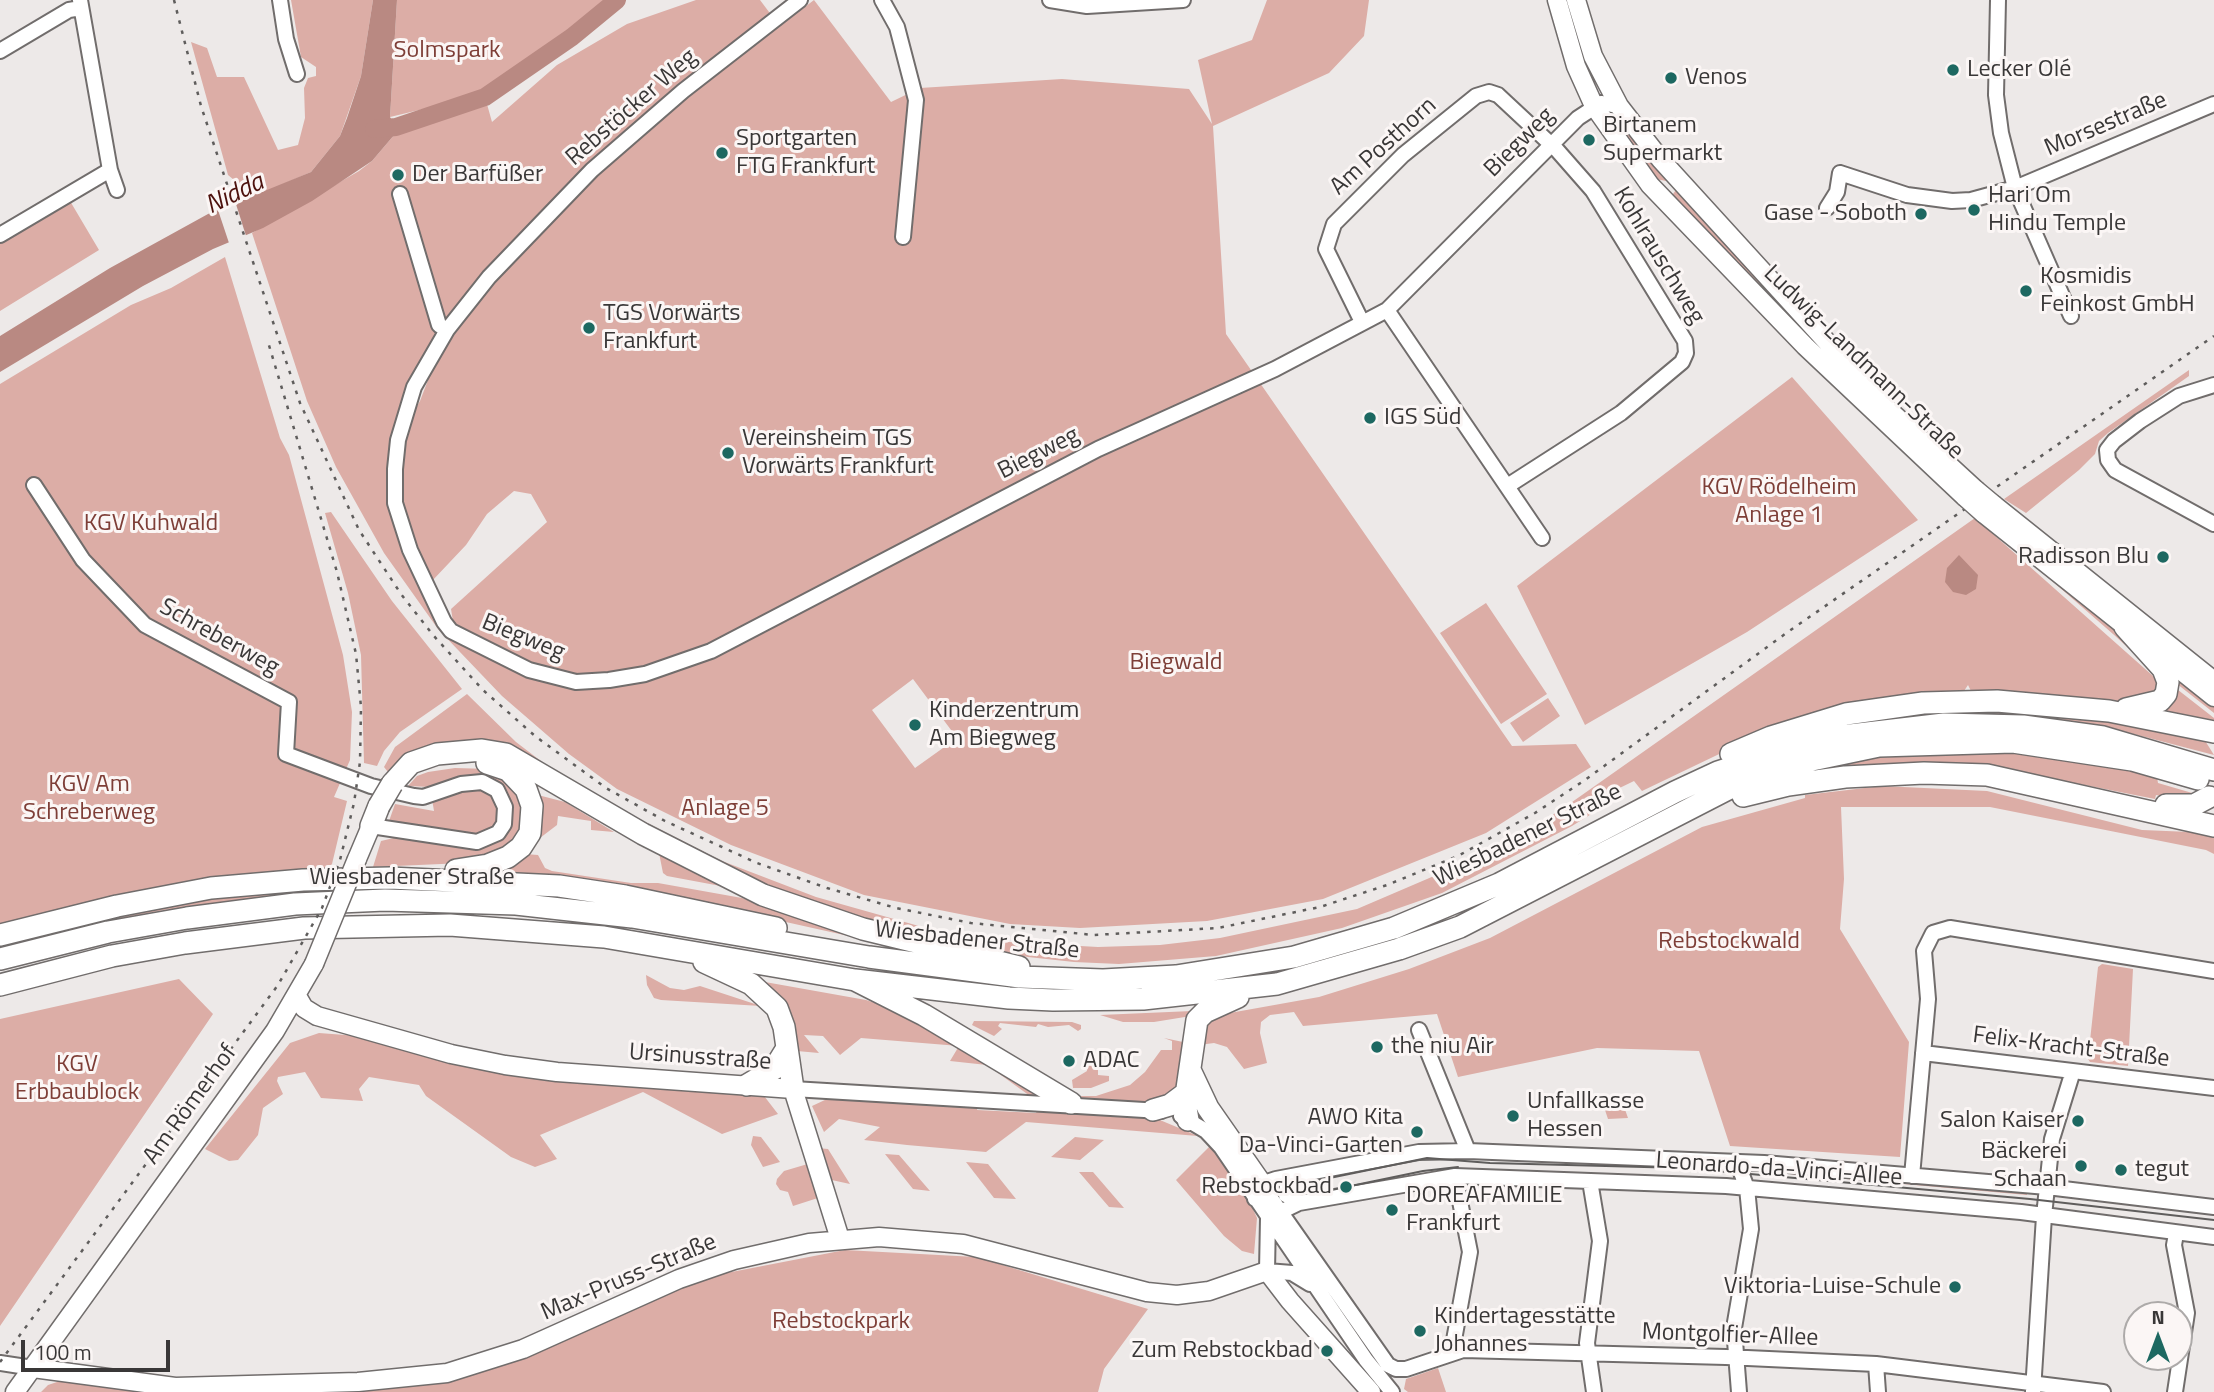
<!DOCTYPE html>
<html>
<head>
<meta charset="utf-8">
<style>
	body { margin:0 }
	#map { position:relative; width:2214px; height:1392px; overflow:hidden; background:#ede9e8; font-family:"Titillium Web",sans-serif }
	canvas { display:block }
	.north { position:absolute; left:2123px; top:1301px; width:70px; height:70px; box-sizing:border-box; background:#fbf6f5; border:2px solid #adaaa9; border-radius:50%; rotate:0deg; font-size:19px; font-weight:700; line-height:28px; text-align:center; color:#393737 }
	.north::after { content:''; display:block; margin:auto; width:24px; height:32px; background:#1d6861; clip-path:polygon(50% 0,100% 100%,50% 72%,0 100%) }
	.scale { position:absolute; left:21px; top:1340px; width:149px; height:32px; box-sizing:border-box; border:4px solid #393737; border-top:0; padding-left:9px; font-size:21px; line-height:24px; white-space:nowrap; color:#393737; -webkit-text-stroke:5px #fbf6f5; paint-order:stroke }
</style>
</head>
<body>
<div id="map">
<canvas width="2214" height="1392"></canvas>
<div class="north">N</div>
<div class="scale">100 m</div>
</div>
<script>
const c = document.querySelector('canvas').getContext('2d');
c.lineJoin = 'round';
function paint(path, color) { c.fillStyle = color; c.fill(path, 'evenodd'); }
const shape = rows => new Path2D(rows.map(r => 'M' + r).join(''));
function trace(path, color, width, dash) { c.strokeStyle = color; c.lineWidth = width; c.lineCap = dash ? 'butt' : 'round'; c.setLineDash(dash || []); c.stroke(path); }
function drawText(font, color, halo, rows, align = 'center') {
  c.font = font + ' "Titillium Web",sans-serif'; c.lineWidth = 6; c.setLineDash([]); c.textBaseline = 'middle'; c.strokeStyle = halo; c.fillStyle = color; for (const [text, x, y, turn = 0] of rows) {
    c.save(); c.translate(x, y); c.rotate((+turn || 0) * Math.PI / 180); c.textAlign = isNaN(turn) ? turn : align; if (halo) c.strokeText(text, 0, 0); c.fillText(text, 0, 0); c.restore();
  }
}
paint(shape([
	[291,0,373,0,361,76,340,136,311,172,240,203,234,180,228,175,191,42,207,48,217,77,244,77,278,150,298,145,305,118,304,88,308,78,316,76,316,67,301,57],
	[397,0,605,0,490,93,390,117],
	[696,0,760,0,772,16,617,138,484,274,446,323,401,419,391,460,396,512,416,580,438,623,456,640,451,609,547,522,531,494,514,491,487,514,466,545,432,581,406,518,398,464,407,423,420,401,441,346,497,273,597,173,639,134,814,0,891,102,920,88,1062,79,1189,89,1212,124,1198,60,1252,40,1267,0,1369,0,1364,36,1329,73,1213,126,1226,334,1512,746,1576,744,1591,767,1486,833,1323,899,1207,921,1080,928,1010,924,864,895,731,845,617,789,569,754,502,696,438,629,384,553,336,467,307,401,252,233,359,171,372,161,395,134,485,97,492,122,557,65,627,24],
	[913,679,957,738,915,768,872,710],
	[1609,107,1640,149,1668,178,1666,181,1656,179,1606,109],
	[1679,186,1790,313,1786,317,1668,194,1673,194],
	[70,201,99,250,0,311,0,243],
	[225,257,280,438,289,455,343,655,352,712,350,760,334,797,347,801,332,864,327,869,214,880,135,892,0,924,0,384,131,305,171,288],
	[2189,370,2189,376,2108,433,2099,441,2095,454,2079,470,2026,513,2004,499],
	[1792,377,1918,520,1747,632,1585,725,1517,586],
	[331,512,392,601,462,689,400,732,384,751,377,766,364,763,361,655,348,593,325,513],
	[1975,518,2153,676,2160,685,2149,699,2100,703,1971,691,1968,685,1962,694,1761,734,1642,791,1634,781,1601,797,1592,803,1593,813,1572,826,1442,893,1342,928,1216,956,1119,964,1074,962,1028,957,876,928,711,864,518,753,415,753,388,772,384,767,395,747,467,694,516,742,550,768,604,801,722,861,816,897,933,930,1009,942,1098,947,1160,945,1220,938,1357,909,1497,849,1565,807],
	[1988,525,2129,639,2147,665,2113,634],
	[1486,603,1547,694,1501,724,1440,633],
	[2172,675,2214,705,2214,713,2172,680],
	[2173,686,2214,718,2214,727,2154,708],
	[1548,698,1560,716,1523,742,1510,723],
	[1997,709,2110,718,2204,739,2214,755,2107,727,2038,717,1986,714,1919,716,1833,728,1888,713],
	[1981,750,2022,753,2117,766,2157,777,2158,783,2199,795,2180,800,2156,795,2155,799,1994,767,1776,781,1878,757],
	[455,768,490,769,509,777,528,812,514,847,464,863,373,867,381,841,398,837,388,824,395,804,434,811,430,787,408,786,417,776,428,772],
	[1882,786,1987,791,2142,830,2214,833,2214,854,2206,850,1990,807,1841,807,1844,879,1840,929,1909,1042,1900,1157,1730,1146,1699,1051,1597,1048,1458,1077,1437,1014,1303,1026,1294,1012,1270,1015,1261,1022,1260,1033,1267,1063,1244,1069,1227,1047,1214,1043,1199,1045,1200,1029,1213,1016,1319,997,1409,969,1490,938,1702,827,1805,798,1805,795],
	[534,794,565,802,614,832,591,830,591,821,558,816,557,825,536,841],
	[659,853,726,887,667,876,663,873],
	[525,854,538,855,545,868,552,871,631,883,658,883,742,898,889,945,723,908,471,873],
	[321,888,319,892,164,910,47,935,45,931,202,900],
	[2102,964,2133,969,2128,1066,2090,1062,2088,1059,2098,967],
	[646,975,670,988,684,990,700,986,761,1006,661,1000,654,998,647,985],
	[179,979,213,1014,0,1326,0,1019],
	[765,982,866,1000,906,1013,1049,1098,1030,1096,987,1065,950,1061,959,1046,861,1038,840,1055,823,1036,804,1035,819,1053,797,1051,776,994],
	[1192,1011,1191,1016,1154,1022,1123,1022,1100,1015],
	[948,1019,1077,1096,1096,1096,1130,1085,1145,1072,1161,1050,1172,1050,1172,1041,1164,1038,1183,1042,1184,1063,1177,1089,1150,1104,1083,1100,1066,1096],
	[974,1021,1072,1022,1081,1025,1081,1029,1078,1031,1069,1025,1048,1027,1038,1024,1036,1027,1000,1023,998,1026,1002,1029,994,1036,972,1025],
	[319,1033,371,1037,457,1061,761,1092,778,1114,722,1134,643,1092,540,1135,557,1159,535,1167,511,1157,426,1096,419,1085,369,1077,359,1089,363,1101,321,1098,305,1072,278,1077,277,1081,283,1094,263,1108,258,1135,238,1160,229,1161,205,1149,290,1043],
	[1086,1064,1098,1064,1098,1075,1109,1076,1109,1081,1091,1088,1073,1088,1072,1080,1087,1071],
	[842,1096,978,1105,977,1110,1036,1113,1038,1109,1148,1115,1198,1136,1026,1122,986,1152,907,1145,864,1140,880,1127,839,1119,824,1132,812,1106,827,1099],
	[1602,1101,1622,1101,1628,1118,1608,1119],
	[753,1136,761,1137,780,1162,763,1167,751,1145],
	[1075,1137,1104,1140,1080,1160,1051,1157],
	[1211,1145,1246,1194,1257,1218,1254,1254,1242,1251,1224,1236,1176,1180],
	[817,1148,828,1149,850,1184,827,1179],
	[885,1154,899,1155,930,1191,913,1189],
	[966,1162,988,1164,1016,1199,994,1198],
	[811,1163,821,1197,793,1206,788,1192,780,1190,776,1184,777,1179,784,1171],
	[1768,1168,2027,1191,2027,1195,1767,1172],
	[1458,1169,1696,1177,1737,1180,1738,1184,1432,1172],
	[1079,1172,1093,1172,1124,1208,1109,1207],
	[1767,1182,1851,1189,2026,1205,2025,1209,1767,1186],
	[845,1250,976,1257,1148,1309,1104,1369,1098,1392,183,1392,446,1379,680,1282],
	[1438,1368,1446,1392,1408,1392,1404,1389,1406,1379],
	[63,1380,173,1392,41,1392,48,1385]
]), '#dcada6');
paint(shape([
	[373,0,397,0,390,117,396,127,395,134,372,161,312,201,263,228,213,249,143,286,0,372,0,336,110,268,208,214,311,172,340,136,347,118,361,76],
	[1959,555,1978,575,1976,589,1966,595,1953,592,1945,582,1947,568]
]), '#b98982');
paint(shape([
	[235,201,247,239,230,246,217,207]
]), '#ede9e8');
trace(shape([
	[374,129,396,127,485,97,572,37,617,0]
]), '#b98982', 18);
const minor = shape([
	[80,0,110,170,117,190],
	[280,0,286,39,297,74],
	[800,0,683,91,592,170,489,277,447,330,414,387,398,440,395,469,395,503,410,550,444,622,451,631,529,670,576,682,609,680,645,674,711,651,1098,449,1275,369,1387,310,1578,118,1601,103,1619,106],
	[882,0,897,27,916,100,903,237],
	[1050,0,1087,6,1183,0],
	[1998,0,1996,95,2001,133,2015,188,2071,316],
	[0,51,69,10,81,8],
	[400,194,439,325,447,330],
	[1827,208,1837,192,1840,173,1907,195,1952,201,1971,200,2015,188,2214,104],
	[0,235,110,170],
	[1387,310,1542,538],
	[1362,322,1326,249,1334,224,1403,155,1476,96,1489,92,1498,95,1557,150,1593,191,1685,341,1686,353,1682,362,1621,413,1509,485],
	[2214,385,2179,396,2140,421,2114,441,2107,450,2108,460,2115,470,2214,524],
	[34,485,83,560,145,625,289,702,286,754,371,786,414,796,423,797,461,784,482,782,497,790,505,807,504,824,498,833,477,842,371,826],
	[1419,1030,1468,1151],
	[1923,1053,2214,1088],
	[793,1089,1161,1111],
	[1181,1116,1206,1131,1221,1147,1366,1360,1392,1392],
	[1737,1162,1747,1188,1751,1229,1734,1328,1739,1392],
	[1912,1176,1928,999,1924,951,1933,933,1950,928,2214,971],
	[1294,1177,1287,1185,1286,1195,1299,1203],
	[1590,1181,1600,1241,1587,1343,1594,1392],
	[1261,1184,1388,1365,1396,1369,1406,1369,1463,1350,1726,1357,1876,1364,2103,1392],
	[1255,1199,1261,1184,1276,1179,1419,1152,1468,1151,1764,1163,2047,1187,2214,1207],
	[1268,1218,1299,1203,1455,1176,1726,1186,2021,1212,2214,1237],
	[1268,1218,1267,1271,1292,1273,1310,1284],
	[1452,1351,1470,1252,1455,1176],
	[0,1363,33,1368],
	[1876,1364,1878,1392],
	[2033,1391,2044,1216,2052,1139,2073,1071],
	[2175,1392,2187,1313,2174,1245,2176,1234]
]);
const major = shape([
	[1557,0,1576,66,1594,106,1650,185,1805,346,1965,497],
	[1576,0,1593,56,1619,106,1661,160,1889,410,1976,490],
	[1994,505,2214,681],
	[1983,513,2214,697],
	[357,859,371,826],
	[297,996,304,1008,317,1016,451,1054,505,1065,557,1072,793,1089],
	[793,1089,840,1239],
	[33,1368,175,1387,358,1382,447,1373,523,1349,679,1279,734,1260,809,1243,879,1237,963,1244,1147,1292,1177,1295,1209,1291,1267,1271,1290,1301,1371,1392],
	[15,1392,275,1031,314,964]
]);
const highway = shape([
	[2125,627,2163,669,2168,682,2166,694,2160,701,2126,709],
	[1731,754,1771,737,1846,714,1923,703,1997,701,2109,711,2214,732],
	[392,784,411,763,437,754,482,750,506,754,643,834,763,895,863,929,1019,967],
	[1743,796,1788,785,1845,777,1924,773,1987,775,2214,826],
	[2166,805,2194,805,2209,797],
	[371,826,379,806],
	[456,870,488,865,508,857,521,847,530,833,532,806,526,789,508,770,487,763],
	[0,935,117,906,211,888,303,880,390,878,559,886,625,896,776,928],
	[0,959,108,932,187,918,295,904,385,900,516,904,632,917,869,957,1020,977,1103,980,1176,976,1294,957,1394,928,1499,884,1675,792,1718,772,1808,743,1842,736,1944,724,2023,726,2103,737,2214,770],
	[704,962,751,984,777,1008,784,1027,793,1089],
	[855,980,1009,998,1053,1000,1143,999,1277,984,1399,949,1460,927,1730,788,1812,760,1879,746,2013,742,2132,760,2198,779],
	[0,985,112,956,185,943,304,928,450,925,604,937,855,980,924,1015,1071,1103],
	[1191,1072,1208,1108,1261,1184],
	[747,1085,774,1069,787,1048],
	[1153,1110,1170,1105,1186,1093],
	[1188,1120,1185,1102,1197,1020,1205,1012,1238,997]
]);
trace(minor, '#716d6c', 18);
trace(major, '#716d6c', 21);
trace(highway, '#716d6c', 24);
trace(minor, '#fff', 14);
trace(major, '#fff', 18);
trace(highway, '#fff', 21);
trace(shape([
	[1315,1181,1427,1158,1490,1163,1683,1168,2030,1199,2214,1220],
	[1317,1193,1423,1171,1458,1167]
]), '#5f5d5c', 2);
trace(shape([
	[174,0,201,106,300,403,359,530,401,594,433,635,483,690,535,736,606,788,665,821,757,863,827,888,896,908,971,923,1094,935,1218,928,1320,907,1387,885,1458,856,1535,813,1585,780,1785,634,2214,336],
	[0,1362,278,985,322,908,340,860,354,803,360,762,361,707,356,654,337,572,268,342]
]), '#5f5d5c', 2.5, [3.5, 7]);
const majorBridge = shape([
	[1976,490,1994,505],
	[1965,497,1983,513],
	[314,964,357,859]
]);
const highwayBridge = shape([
	[379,806,392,784]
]);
trace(majorBridge, '#716d6c', 21, []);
trace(highwayBridge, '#716d6c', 24, []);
trace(majorBridge, '#fff', 18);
trace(highwayBridge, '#fff', 21);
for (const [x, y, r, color] of [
	[1953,70,7,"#1d6861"],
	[1671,78,7,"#1d6861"],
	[1589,140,7,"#1d6861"],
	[722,153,7,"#1d6861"],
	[398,175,7,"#1d6861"],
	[1974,210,7,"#1d6861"],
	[1921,214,7,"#1d6861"],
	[2026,291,7,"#1d6861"],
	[589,328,7,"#1d6861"],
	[1370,418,7,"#1d6861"],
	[728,453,7,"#1d6861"],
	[2163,557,7,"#1d6861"],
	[915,725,7,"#1d6861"],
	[1377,1047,7,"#1d6861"],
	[1069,1061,7,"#1d6861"],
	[1513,1116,7,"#1d6861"],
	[2078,1121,7,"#1d6861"],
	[1417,1132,7,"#1d6861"],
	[2081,1166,7,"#1d6861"],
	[2121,1170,7,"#1d6861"],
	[1346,1187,7,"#1d6861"],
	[1392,1210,7,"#1d6861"],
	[1955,1287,7,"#1d6861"],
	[1420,1331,7,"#1d6861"],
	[1327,1351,7,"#1d6861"]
]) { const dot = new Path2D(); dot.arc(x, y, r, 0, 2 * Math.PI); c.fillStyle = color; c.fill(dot); trace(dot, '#fbf6f5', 2.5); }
drawText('24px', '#7e3e37', '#fbf6f5', [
	["Solmspark",447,51],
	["KGV Rödelheim",1779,488],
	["Anlage 1",1779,516],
	["KGV Kuhwald",151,524],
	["Biegwald",1176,663],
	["KGV Am",89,785],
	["Schreberweg",89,813],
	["Anlage 5",725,809],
	["Rebstockwald",1729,942],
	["KGV",77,1065],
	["Erbbaublock",77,1093],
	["Rebstockpark",841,1322]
]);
drawText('24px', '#393737', '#fbf6f5', [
	["Lecker Olé",1967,70],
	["Venos",1685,78],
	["Birtanem",1603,126],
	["Supermarkt",1603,154],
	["Sportgarten",736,139],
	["FTG Frankfurt",736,167],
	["Der Barfüßer",412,175],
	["Hari Om",1988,196],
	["Hindu Temple",1988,224],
	["Gase - Soboth",1907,214,"right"],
	["Kosmidis",2040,277],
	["Feinkost GmbH",2040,305],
	["TGS Vorwärts",603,314],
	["Frankfurt",603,342],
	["IGS Süd",1384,418],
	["Vereinsheim TGS",742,439],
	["Vorwärts Frankfurt",742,467],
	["Radisson Blu",2149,557,"right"],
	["Kinderzentrum",929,711],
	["Am Biegweg",929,739],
	["the niu Air",1391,1047],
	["ADAC",1083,1061],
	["Unfallkasse",1527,1102],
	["Hessen",1527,1130],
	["AWO Kita",1403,1118,"right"],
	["Da-Vinci-Garten",1403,1146,"right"],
	["Salon Kaiser",2064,1121,"right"],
	["Bäckerei",2067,1152,"right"],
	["Schaan",2067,1180,"right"],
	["tegut",2135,1170],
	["Rebstockbad",1332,1187,"right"],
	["DOREAFAMILIE",1406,1196],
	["Frankfurt",1406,1224],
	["Viktoria-Luise-Schule",1941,1287,"right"],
	["Kindertagesstätte",1434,1317],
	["Johannes",1434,1345],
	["Zum Rebstockbad",1313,1351,"right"]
], 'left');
drawText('24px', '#393737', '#fbf6f5', [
	["Rebstöcker Weg",632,108,-41],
	["Morsestraße",2106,125,-23],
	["Biegweg",1520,143,-45],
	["Am Posthorn",1384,147,-42],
	["Kohlrauschweg",1658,256,59],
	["Ludwig-Landmann-Straße",1863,363,44],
	["Biegweg",1039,454,-27],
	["Schreberweg",219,638,29],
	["Biegweg",523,638,22],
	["Wiesbadener Straße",1528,836,-26],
	["Wiesbadener Straße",412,878],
	["Wiesbadener Straße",977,941,6],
	["Felix-Kracht-Straße",2071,1048,7],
	["Ursinusstraße",700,1058,4],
	["Am Römerhof",191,1105,-54],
	["Leonardo-da-Vinci-Allee",1779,1170,4],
	["Max-Pruss-Straße",629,1278,-23],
	["Montgolfier-Allee",1730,1336,2]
]);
drawText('italic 26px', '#4d110d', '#fbf6f5', [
	["Nidda",235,195,-26]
]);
</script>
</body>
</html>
